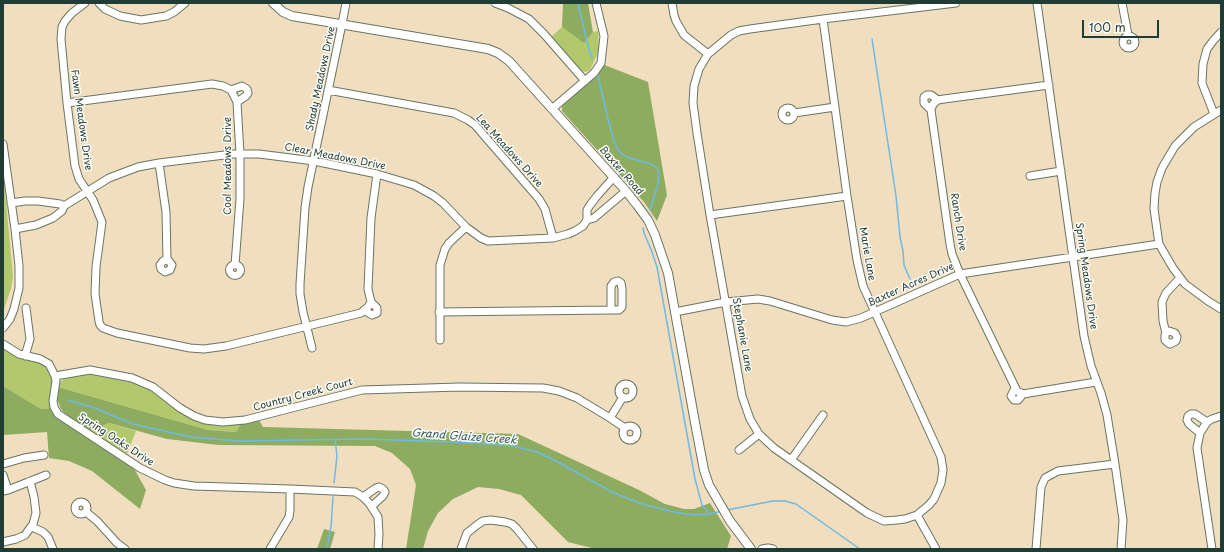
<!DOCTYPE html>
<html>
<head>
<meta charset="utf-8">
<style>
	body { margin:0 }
	#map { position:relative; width:1224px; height:552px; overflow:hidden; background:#f0debe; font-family:"Playpen Sans",sans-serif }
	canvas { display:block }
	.frame { position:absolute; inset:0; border:4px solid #1f3d34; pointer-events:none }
	.scale { position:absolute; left:1082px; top:20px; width:77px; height:18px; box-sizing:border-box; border:2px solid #1f3d34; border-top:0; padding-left:5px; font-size:12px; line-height:14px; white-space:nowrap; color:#1f3d34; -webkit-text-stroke:3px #fdfcf7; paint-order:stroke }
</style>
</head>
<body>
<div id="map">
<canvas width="1224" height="552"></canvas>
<div class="frame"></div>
<div class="scale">100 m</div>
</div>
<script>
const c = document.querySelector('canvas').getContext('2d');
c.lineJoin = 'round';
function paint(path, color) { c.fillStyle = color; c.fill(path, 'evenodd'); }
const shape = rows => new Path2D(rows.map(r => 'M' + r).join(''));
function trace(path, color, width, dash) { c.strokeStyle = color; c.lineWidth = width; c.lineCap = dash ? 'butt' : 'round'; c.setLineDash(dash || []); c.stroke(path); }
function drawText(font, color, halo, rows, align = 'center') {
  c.font = font + ' "Playpen Sans",sans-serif'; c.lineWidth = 3; c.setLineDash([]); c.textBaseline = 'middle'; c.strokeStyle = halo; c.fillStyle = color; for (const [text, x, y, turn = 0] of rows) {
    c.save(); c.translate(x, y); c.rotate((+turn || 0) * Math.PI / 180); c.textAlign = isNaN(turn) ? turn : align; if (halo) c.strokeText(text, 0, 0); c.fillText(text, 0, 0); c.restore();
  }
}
paint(shape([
	[562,27,584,42,593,32,598,31,599,49,597,55,590,70,586,72,581,71,551,37],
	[3,170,13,276,11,289,3,312],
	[3,348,46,366,50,373,52,381,50,404,51,408,41,409,3,386],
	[88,374,96,374,144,385,152,389,184,414,197,421,209,424,221,425,241,424,236,432,208,430,58,387,60,382,64,379],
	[109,423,136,431,127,454,91,431]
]), '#b2c86c');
paint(shape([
	[563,3,588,3,593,32,584,43,562,27],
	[602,64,648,82,667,195,657,221,644,202,562,111,562,106,589,81],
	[3,386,41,409,51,408,132,465,146,490,140,509,92,471,69,461,49,458,47,432,3,435],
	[58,387,208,430,236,432,241,424,259,420,263,427,518,434,639,490,665,504,684,509,694,509,710,503,731,536,727,549,596,549,568,542,521,495,499,489,478,487,453,499,438,513,428,531,423,549,406,549,416,485,410,469,392,453,375,446,219,445,167,439,109,423,91,431,67,416,61,409,57,399],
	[324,529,335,532,330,549,317,549]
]), '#8dac60');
trace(shape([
	[578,3,589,50,592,58],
	[872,39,896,196,900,237,903,251,904,265,910,279],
	[598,76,608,119,614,142,619,151,626,157,651,164,657,168,659,175,658,184,650,210],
	[643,228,644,233,652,252,657,267,695,479,702,505,710,514],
	[68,400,92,407,133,424,191,437,239,441,366,439,480,443,513,446,537,452,554,460,614,493,642,504,674,512,694,515,710,514,722,511],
	[334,483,337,456,335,439],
	[727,510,773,501,785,501,796,504,860,549],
	[326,549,328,543,331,527,333,497]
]), '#6bbbe6', 1.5);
const minor = shape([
	[85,3,72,13,65,21,62,27,61,39,67,103,75,166,79,179,93,200,102,222,96,267,95,294,99,321,100,325,103,328,117,333,190,348,204,349,226,346,361,313,368,307,371,302,368,289,371,218,377,174],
	[99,3,105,9,120,16,141,20,166,16,174,12,185,3],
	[495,3,508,8,529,19,544,34,585,81],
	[672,3,674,15,676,21,684,35,708,54],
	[1037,3,1084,336,1091,366,1101,393,1107,415,1115,464,1123,520,1121,549],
	[1122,3,1128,35],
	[823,19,847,196,857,260,863,286,941,457,943,470,941,483,934,499,929,505,917,515,905,519,897,520,884,521,867,513,774,448,759,434,750,419,742,396,710,215,697,133,693,103,694,86,699,69,708,54,731,35,739,31,750,29,823,19,956,3],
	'1123 42a6 6 0 1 1 12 0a6 6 0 1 1-12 0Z',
	[1049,85,944,99,938,100,933,104,931,110,950,244,952,254,960,274,1017,391,1023,394,1096,382],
	[231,90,242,86,247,89,248,93,246,96,237,102],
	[328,90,454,113,468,120,475,125,539,199,545,209,553,238],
	[67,103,212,84,223,86,231,90,237,102,240,154,240,199,235,265],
	'782 114a6 6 0 1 1 12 0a6 6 0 1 1-12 0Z',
	[552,109,594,73,601,63,604,36,596,3],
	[931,110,924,103,924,97,927,95,931,95,938,100],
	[1221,110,1194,127,1175,146,1162,168,1157,182,1155,193,1154,209,1159,244,1173,268,1185,284,1208,301,1221,309],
	[794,113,835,107],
	[1214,114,1202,83,1203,64,1207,49,1213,41,1221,32],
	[3,144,15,229,19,266,19,288,14,309,10,319,3,328],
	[159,163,166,212,167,260,169,261,172,265,170,270,165,272,161,269,160,265,163,261,167,260],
	[1030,176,1061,171],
	[11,203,25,201,38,201,60,204,64,206],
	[710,215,847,196],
	[587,220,587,210,590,205,597,196,614,177],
	[15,229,36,225,53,218,62,211,64,206,109,178,138,167,159,163,233,154,259,154,314,161,377,174,414,185,434,196,443,203,466,227,481,238,488,241,553,238,568,234,575,231,583,226,587,220,594,218,626,191],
	'229.5 270a5.5 5.5 0 1 1 11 0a5.5 5.5 0 1 1-11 0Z',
	[364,310,372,315,377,313,377,308,371,302],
	[439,312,611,310,619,310,622,307,622,289,621,283,618,281,614,282,611,286,611,310],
	[675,312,726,302,758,299,770,301,832,320,846,322,861,318,960,274,1159,244],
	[1166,333,1169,331,1175,333,1177,337,1176,341,1170,344,1167,342,1165,340,1165,335,1166,333,1163,321,1162,302,1166,293,1180,278],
	[440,340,440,265,445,249,449,243,466,227],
	[3,344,19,354,40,359,49,364,55,376,56,381,53,401,54,407,58,414,140,468,165,480,174,483,194,486,290,489,355,492,363,497,369,503,378,517,379,534,378,549],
	[312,348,303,312,300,294,300,284,305,208,308,187,342,24,346,3],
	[25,356,30,339,26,308],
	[55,376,90,370,132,378,153,387,180,408,194,416,205,420,223,422,245,420,362,390,459,387,543,388,559,391,577,398,610,418,625,428],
	'619 391a7 7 0 1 1 14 0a7 7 0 1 1-14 0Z',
	[1015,388,1011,396,1014,400,1018,400,1023,394],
	[610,418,623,397],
	'623 433a7 7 0 1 1 14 0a7 7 0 1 1-14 0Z',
	[1200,433,1189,424,1187,420,1188,416,1191,414,1195,414,1207,422],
	[739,450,759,434],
	[791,460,823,415],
	[3,464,24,458,44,455],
	[3,475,8,490],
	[3,491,8,490,46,475],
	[363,497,376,488,379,487,383,489,385,492,383,496,372,506],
	'75 508a6 6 0 1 1 12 0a6 6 0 1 1-12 0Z',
	[86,512,97,521,117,543,125,549],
	[917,515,936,549],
	[32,527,43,532,48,537,53,549],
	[3,542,16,539,25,535,33,524,36,513,34,497,30,481],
	[270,549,289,517,290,510,290,489],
	[461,549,467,533,477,525,483,521,491,520,505,522,512,524,517,529,533,549],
	[762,549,768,548,773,549],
	[1036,549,1041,487,1045,478,1058,471,1115,464],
	[1212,549,1197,448,1200,433,1207,422,1212,419,1221,416]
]);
const major = shape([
	[273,3,283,12,292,16,488,49,498,53,509,61,626,191,637,205,648,220,655,235,668,273,696,428,704,470,709,485,730,521,751,549]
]);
trace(minor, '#687564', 9);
trace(major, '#687564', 10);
trace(minor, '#fff', 7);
trace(major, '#fff', 8);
drawText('10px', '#1f3d34', '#fdfcf7', [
	["Shady Meadows Drive",321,79,-78],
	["Fawn Meadows Drive",81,120,82],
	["Lea Meadows Drive",509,151,48],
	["Clear Meadows Drive",335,157,11],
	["Cool Meadows Drive",228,166,-90],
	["Baxter Road",621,171,49],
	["Ranch Drive",958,222,81],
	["Marie Lane",867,254,80],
	["Spring Meadows Drive",1086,276,82],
	["Baxter Acres Drive",911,285,-24],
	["Stephanie Lane",742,335,80],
	["Country Creek Court",303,395,-15],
	["Spring Oaks Drive",116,440,33]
]);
drawText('italic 11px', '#325c60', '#fdfcf7', [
	["Grand Glaize Creek",464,437,4]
]);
</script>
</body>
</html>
